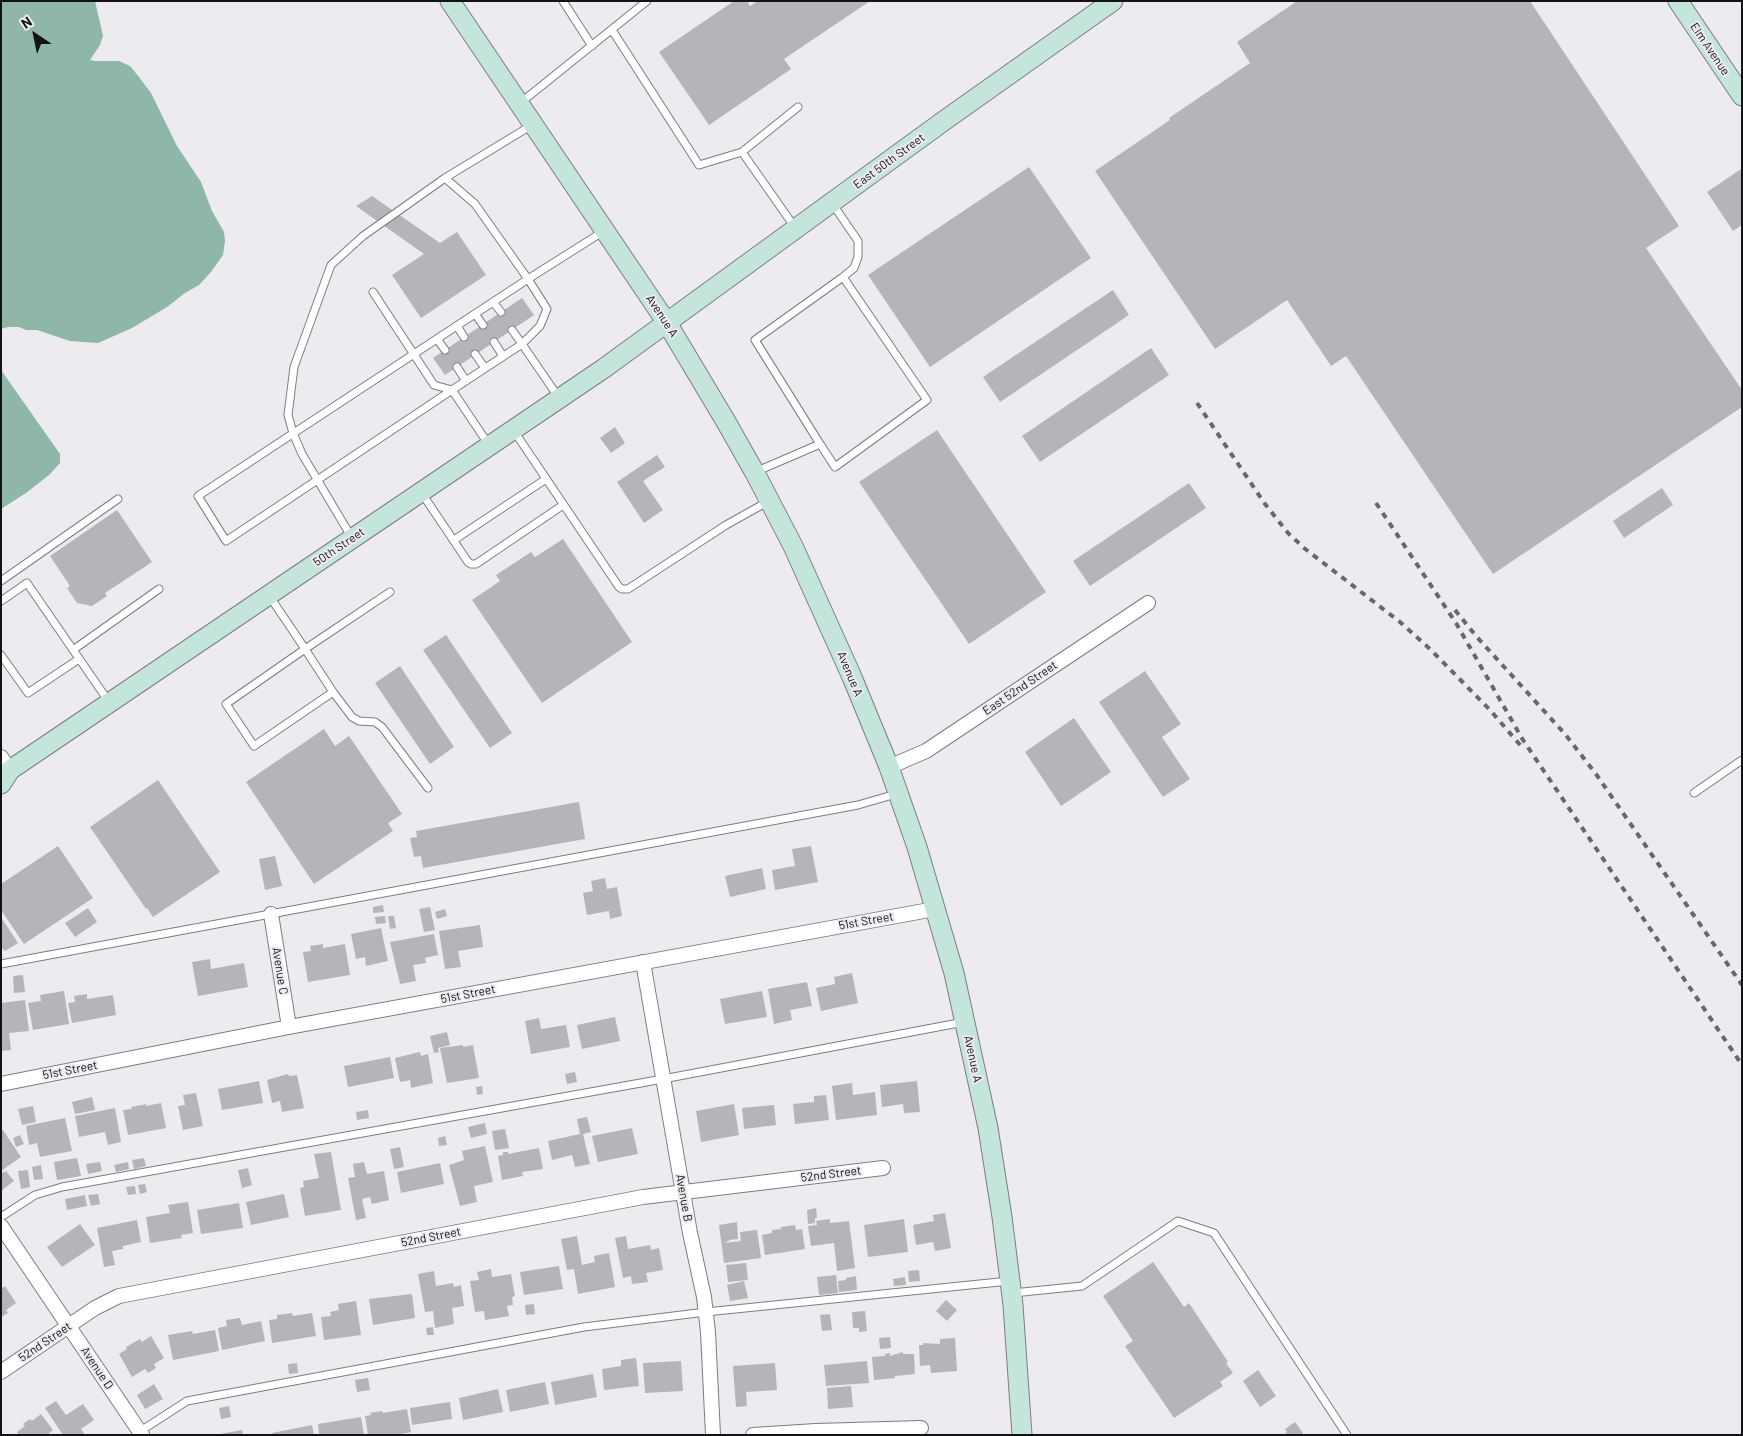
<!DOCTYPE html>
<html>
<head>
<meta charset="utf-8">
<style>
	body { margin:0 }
	#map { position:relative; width:1743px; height:1436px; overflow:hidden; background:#edebf0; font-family:Barlow,sans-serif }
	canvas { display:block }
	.frame { position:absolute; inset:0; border:2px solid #131214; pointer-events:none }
	.north { position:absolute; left:10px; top:10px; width:50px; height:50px; -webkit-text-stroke:4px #edebf0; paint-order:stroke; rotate:326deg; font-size:14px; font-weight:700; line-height:20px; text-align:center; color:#131214 }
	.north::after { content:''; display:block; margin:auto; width:18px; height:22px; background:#131214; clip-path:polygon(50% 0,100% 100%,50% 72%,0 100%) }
</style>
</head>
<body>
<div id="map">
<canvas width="1743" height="1436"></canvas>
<div class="frame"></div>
<div class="north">N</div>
</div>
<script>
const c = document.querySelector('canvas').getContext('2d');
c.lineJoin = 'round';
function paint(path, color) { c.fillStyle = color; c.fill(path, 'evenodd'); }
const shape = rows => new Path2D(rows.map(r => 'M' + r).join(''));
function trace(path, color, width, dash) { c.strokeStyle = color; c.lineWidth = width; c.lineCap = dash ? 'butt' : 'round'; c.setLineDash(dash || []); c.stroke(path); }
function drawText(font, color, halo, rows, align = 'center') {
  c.font = font + ' Barlow,sans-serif'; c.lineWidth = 4; c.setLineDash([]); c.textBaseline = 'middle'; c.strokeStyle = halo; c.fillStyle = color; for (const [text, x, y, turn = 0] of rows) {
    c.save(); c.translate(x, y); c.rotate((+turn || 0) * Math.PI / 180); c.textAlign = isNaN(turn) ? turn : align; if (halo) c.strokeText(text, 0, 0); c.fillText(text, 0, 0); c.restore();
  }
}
paint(shape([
	[1,1,95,1,103,36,100,45,90,60,95,61,119,61,130,66,139,77,151,93,177,146,201,182,212,211,224,232,225,241,223,255,211,272,199,285,185,293,167,307,132,328,98,343,70,341,37,330,26,330,19,327,8,327,1,329],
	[1,370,60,454,60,463,49,475,26,493,1,509]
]), '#8eb7a7');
paint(shape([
	[734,1,747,1,750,6,758,1,870,1,784,59,791,69,709,125,659,52],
	[1297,1,1530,1,1679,226,1646,248,1742,390,1742,407,1493,574,1346,356,1331,366,1287,300,1215,349,1095,171,1170,120,1169,118,1250,63,1237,42],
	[1029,167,1091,258,930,367,868,275],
	[1741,169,1742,225,1733,231,1707,192],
	[372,196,440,243,457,232,486,275,421,318,392,275,424,254,356,206],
	[1113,290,1129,315,1000,402,983,377],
	[522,298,534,315,445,375,433,358],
	[1151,348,1169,375,1040,462,1022,436],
	[615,427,625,443,611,453,600,438],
	[937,430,1046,592,969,644,859,482],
	[657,455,665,467,643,481,663,510,644,523,617,482],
	[1189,483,1206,508,1090,586,1073,561],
	[1662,488,1673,505,1624,538,1613,521],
	[117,510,152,562,105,593,107,596,92,606,77,603,67,588,70,586,50,556],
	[563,539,632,642,542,703,472,600,500,581,496,575,531,552,535,557],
	[446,635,512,733,490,748,423,650],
	[400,666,454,747,430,764,375,683],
	[1145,671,1181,724,1162,737,1190,779,1163,797,1099,702],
	[1074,718,1111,772,1061,806,1025,752],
	[324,729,335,746,349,736,402,814,388,823,393,831,314,884,246,782],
	[158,780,220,872,153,917,147,908,146,909,90,827],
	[579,802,585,839,423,868,421,856,414,857,410,838,417,837,416,831],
	[58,846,93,898,24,944,1,910,1,884],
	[811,846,818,882,775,890,772,870,795,866,792,849],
	[275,856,282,886,265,890,259,859],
	[762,868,766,889,730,897,725,876],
	[605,878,607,889,617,887,622,916,610,919,609,911,587,915,583,893,593,891,591,881],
	[383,905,384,912,373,913,373,907],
	[430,907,435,930,424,932,419,909],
	[88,908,97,922,75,937,65,923],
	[445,909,447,916,437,919,435,912],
	[385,916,386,923,376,924,375,917],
	[388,916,394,916,396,928,390,929],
	[1,917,18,943,5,951,1,947],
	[480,925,483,947,458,951,461,967,445,969,439,931],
	[381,928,388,961,366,966,365,957,356,959,351,934],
	[434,934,438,955,425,958,426,963,413,965,416,981,400,984,390,942],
	[323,944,323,948,345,944,350,975,308,982,303,952,311,951,310,946],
	[210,959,211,969,244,963,248,987,198,996,192,962],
	[852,973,858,1003,821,1011,816,988,835,984,834,977],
	[23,975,25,992,14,993,13,976],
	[807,982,812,1006,790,1010,792,1020,774,1024,768,989],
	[64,991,69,1024,33,1030,28,1003,41,1001,40,995],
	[762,991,767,1017,725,1024,720,999],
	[87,994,87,999,113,995,116,1015,72,1023,68,1003,75,1002,74,996],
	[25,1000,29,1031,9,1033,11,1050,1,1051,1,1003],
	[615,1017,620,1041,582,1049,577,1025],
	[539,1018,541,1029,566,1025,570,1047,531,1054,525,1021],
	[447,1032,450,1045,438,1048,439,1052,434,1053,430,1036],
	[463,1045,463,1047,473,1045,479,1078,447,1083,440,1048],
	[420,1052,421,1056,428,1054,433,1083,411,1088,410,1080,400,1082,395,1058],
	[390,1057,394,1078,348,1087,344,1066],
	[575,1072,577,1082,567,1084,565,1074],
	[288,1074,289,1076,297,1075,304,1108,282,1112,280,1101,272,1103,267,1080],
	[259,1081,263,1103,222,1110,218,1089],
	[917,1081,920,1112,904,1113,903,1104,882,1107,880,1085],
	[852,1083,853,1095,875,1092,877,1115,836,1120,832,1086],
	[482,1086,483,1094,477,1095,476,1087],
	[196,1093,203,1126,183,1130,178,1106,185,1105,183,1095],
	[826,1095,829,1120,795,1124,793,1104,814,1102,814,1096],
	[92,1097,95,1110,75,1114,72,1102],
	[161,1103,166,1128,128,1135,123,1110,132,1109,131,1107,146,1104,146,1106],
	[734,1104,739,1135,701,1142,696,1111],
	[774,1105,776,1125,744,1129,742,1108],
	[33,1106,36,1122,22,1125,18,1109],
	[115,1108,121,1142,108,1145,105,1132,79,1137,75,1116],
	[368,1110,369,1118,357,1120,356,1112],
	[587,1117,591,1132,583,1134,590,1164,575,1167,572,1155,552,1160,548,1141,580,1134,577,1119],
	[65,1118,72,1151,40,1157,37,1143,29,1145,26,1126],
	[485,1123,487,1134,471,1138,468,1127],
	[632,1128,638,1154,598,1162,592,1136],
	[505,1129,509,1148,495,1150,492,1131],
	[3,1130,21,1157,1,1171,1,1131],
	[20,1135,24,1144,16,1147,13,1138],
	[445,1136,447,1145,439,1146,438,1138],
	[485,1146,493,1182,474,1186,477,1202,460,1206,449,1165,464,1160,462,1151],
	[400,1147,404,1167,394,1169,390,1149],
	[539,1148,543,1169,522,1172,523,1176,502,1180,498,1156,503,1155,503,1152,508,1152,508,1154],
	[331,1152,341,1210,305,1216,300,1188,304,1187,303,1181,319,1178,314,1154],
	[77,1158,81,1176,57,1180,54,1162],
	[144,1158,146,1166,134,1169,132,1160],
	[100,1162,102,1171,88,1174,86,1164],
	[128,1162,129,1169,116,1172,114,1165],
	[364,1162,367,1174,384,1171,389,1200,372,1204,370,1197,362,1199,366,1218,356,1220,348,1178,355,1177,353,1164],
	[440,1163,444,1184,401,1193,397,1172],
	[41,1165,43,1179,34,1180,32,1167],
	[248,1168,252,1185,242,1188,238,1170],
	[28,1170,30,1187,21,1189,18,1171],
	[6,1171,14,1181,1,1191,1,1174],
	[145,1184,147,1192,140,1194,138,1185],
	[135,1186,136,1194,128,1195,126,1187],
	[98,1194,100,1204,91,1206,88,1195],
	[284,1194,289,1217,251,1225,246,1202],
	[85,1195,87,1206,67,1210,65,1199],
	[188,1202,193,1233,181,1235,182,1238,150,1243,146,1217,170,1213,168,1205],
	[239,1203,243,1228,201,1234,197,1210],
	[816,1208,817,1218,815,1218,815,1223,808,1224,807,1210],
	[945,1213,951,1248,935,1251,933,1242,916,1245,913,1225,934,1221,933,1215],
	[830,1219,830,1223,849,1221,855,1268,837,1271,834,1243,811,1246,808,1226,817,1225,816,1221],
	[904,1219,908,1252,868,1257,864,1225],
	[137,1220,141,1242,123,1246,123,1249,112,1251,115,1265,104,1267,97,1228],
	[737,1222,738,1239,729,1240,729,1241,724,1243,741,1241,740,1232,757,1230,761,1258,724,1263,719,1225],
	[80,1224,95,1245,62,1267,47,1247],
	[795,1225,796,1230,802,1229,805,1249,765,1255,762,1235,772,1233,772,1230,781,1229,781,1227],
	[577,1236,582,1265,595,1262,594,1256,609,1253,615,1287,578,1294,574,1269,567,1270,561,1239],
	[626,1236,628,1249,650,1245,651,1250,659,1248,663,1270,646,1273,648,1282,632,1284,631,1276,623,1278,615,1238],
	[1153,1262,1184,1307,1189,1303,1228,1362,1226,1363,1233,1373,1220,1382,1223,1386,1174,1418,1125,1346,1133,1341,1103,1296],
	[746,1263,748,1280,728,1282,726,1265],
	[559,1266,563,1289,524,1295,520,1272],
	[491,1269,492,1277,511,1274,515,1296,512,1297,513,1305,507,1306,509,1316,485,1320,484,1311,475,1312,470,1281,479,1280,477,1272],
	[919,1270,920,1281,909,1282,908,1271],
	[434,1271,436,1286,453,1283,454,1287,461,1285,464,1306,452,1308,454,1324,435,1328,433,1311,425,1312,418,1274],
	[836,1275,838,1293,819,1295,817,1277],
	[856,1276,857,1290,839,1292,838,1281,846,1280,846,1278],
	[905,1277,906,1285,894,1286,893,1279],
	[744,1281,748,1298,730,1301,727,1285],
	[5,1286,16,1303,6,1310,8,1313,1,1317,1,1289],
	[412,1294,415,1318,373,1325,369,1299],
	[946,1300,957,1310,947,1321,936,1311],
	[356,1301,361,1335,324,1340,321,1317,331,1316,330,1312,339,1310,338,1304],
	[534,1304,535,1314,526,1315,525,1305],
	[865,1311,867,1331,859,1332,859,1328,853,1328,852,1312],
	[292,1313,293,1316,312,1313,316,1336,272,1343,269,1320,277,1319,277,1315],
	[830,1314,832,1330,822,1331,820,1315],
	[240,1318,242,1325,261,1321,265,1341,222,1350,218,1328,227,1326,226,1320],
	[433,1327,434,1335,427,1335,426,1328],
	[215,1330,219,1351,173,1360,168,1335,192,1331,193,1334],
	[151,1336,164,1358,154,1364,156,1368,148,1373,145,1369,132,1377,119,1354,127,1349,126,1347,140,1339,142,1342],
	[890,1337,891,1348,880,1349,879,1338],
	[955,1338,957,1371,931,1373,930,1365,920,1366,919,1345,923,1345,923,1343,940,1344,940,1339],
	[903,1352,903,1354,914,1354,915,1374,895,1376,895,1378,874,1380,872,1357,885,1356,885,1354,890,1353,890,1356],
	[636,1358,639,1386,604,1390,602,1369,621,1366,621,1360],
	[681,1361,683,1391,645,1393,643,1363],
	[867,1361,869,1383,826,1386,824,1365],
	[297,1363,298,1373,289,1374,288,1364],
	[775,1363,777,1390,746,1392,747,1406,736,1407,733,1366],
	[1258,1370,1276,1396,1260,1407,1243,1381],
	[593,1374,597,1397,555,1405,551,1382],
	[368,1378,370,1390,357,1392,355,1380],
	[545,1382,549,1404,510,1412,506,1390],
	[154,1384,163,1399,145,1409,137,1395],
	[851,1386,853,1407,828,1409,827,1388],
	[498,1389,503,1412,463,1420,459,1398],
	[56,1401,66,1415,83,1404,94,1420,81,1429,85,1435,63,1435,45,1408],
	[450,1402,452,1419,412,1425,410,1408],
	[229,1406,231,1417,221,1419,219,1408],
	[407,1409,411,1432,396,1435,368,1435,365,1416,371,1415,370,1413,382,1411,383,1413],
	[41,1414,53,1430,47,1435,19,1435,17,1432,25,1426,23,1424,30,1419,32,1421],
	[361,1417,364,1435,319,1435,318,1424],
	[1295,1422,1303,1433,1301,1435,1283,1435,1287,1432,1285,1429],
	[312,1425,314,1435,273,1435,272,1433],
	[242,1430,243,1435,220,1435,220,1434]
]), '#b6b4b9');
const lane = shape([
	[563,1,592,46],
	[612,30,699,165,742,152,796,229],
	[519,104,647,1],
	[742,152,798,107],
	[445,178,475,204,528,279,198,496,226,541,452,390],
	[832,203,858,241,858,257,854,268,843,277],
	[373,292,434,385,452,390],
	[493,302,501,312],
	[475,314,483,325],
	[457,326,464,337],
	[512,330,522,344,540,326,547,309,528,279,604,231],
	[437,339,445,350],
	[494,342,503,356],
	[475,354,485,368],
	[457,367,466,381],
	[514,431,619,587,622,589,628,589,726,525,769,501],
	[489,445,452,390,522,344,559,398],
	[755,472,820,444,835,467,927,400,843,277,755,340,820,444],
	[421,492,468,562,471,564,476,564,563,505],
	[352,538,302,454,293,433,288,415,294,367,331,265,363,236,445,178,532,125],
	[454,540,546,479],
	[1,581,118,499],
	[270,597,289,625,305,649,333,692,254,746,226,704,305,649,390,592],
	[1,601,27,583,109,702],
	[73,650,159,589],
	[1,655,28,693,79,659],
	[333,692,352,717,359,721,375,722,382,727,428,788],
	[1694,793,1742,760],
	[1,964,858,805,896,794],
	[1,1217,35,1195,62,1187,663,1079,964,1022],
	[1013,1293,1082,1286,1178,1221,1214,1233,1347,1435],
	[139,1432,187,1401,584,1327,706,1312,1009,1281]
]);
const street = shape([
	[1,757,10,770],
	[889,767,926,751,1148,603],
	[271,914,289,1027],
	[643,962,690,1233,704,1297,708,1332,713,1435],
	[1,1084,289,1027,935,909],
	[1,1226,142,1435],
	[1,1372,95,1308,119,1296,643,1197,883,1168],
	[753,1435,816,1431,921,1428]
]);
const secondary = shape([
	[450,1,667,323,725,420,755,473,793,546,852,677,889,767,917,847,954,973,988,1128,1002,1217,1013,1305,1022,1435],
	[1678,1,1742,96],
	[1,784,10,770,603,369,945,120,1113,1]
]);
trace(lane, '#7e7c80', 9);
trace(street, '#7e7c80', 16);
trace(secondary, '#7e7c80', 21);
trace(lane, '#fff', 7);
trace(street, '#fff', 14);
trace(secondary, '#c4e5db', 19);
trace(shape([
	[1197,403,1265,504,1288,533,1304,548,1400,622,1431,650,1490,710,1521,746],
	[1376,503,1456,623,1523,740,1742,1065],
	[1455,610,1476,636,1565,734,1596,774,1742,985]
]), '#68676a', 4, [6, 6]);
drawText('12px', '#131214', '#edebf0', [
	["Elm Avenue",1710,49,56],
	["East 50th Street",889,161,-36],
	["Avenue A",662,316,57],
	["50th Street",339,547,-34],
	["Avenue A",850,674,67],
	["East 52nd Street",1020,688,-34],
	["51st Street",866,921,-10],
	["Avenue C",280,971,81],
	["51st Street",468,994,-11],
	["Avenue A",973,1059,78],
	["51st Street",70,1070,-11],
	["52nd Street",831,1174,-7],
	["Avenue B",684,1198,80],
	["52nd Street",431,1237,-11],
	["52nd Street",45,1342,-34],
	["Avenue D",97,1368,56]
]);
</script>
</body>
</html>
